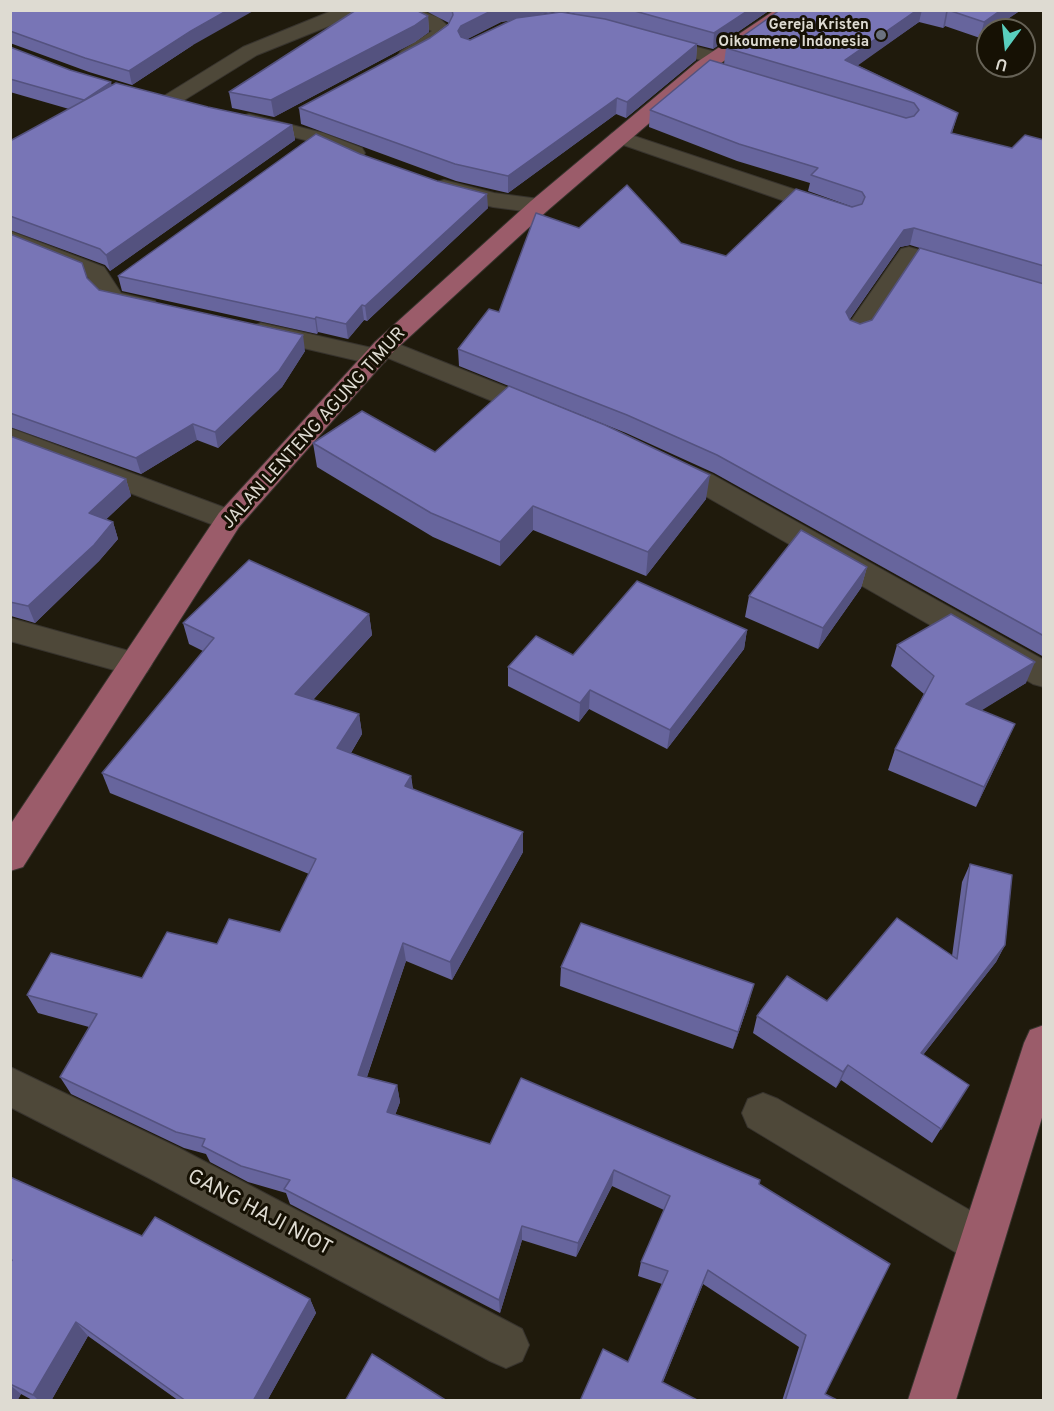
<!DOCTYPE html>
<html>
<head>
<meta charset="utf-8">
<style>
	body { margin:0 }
	#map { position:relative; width:1054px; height:1411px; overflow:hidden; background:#1f1a0c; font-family:Overpass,sans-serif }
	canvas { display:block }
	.frame { position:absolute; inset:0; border:12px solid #dedbd2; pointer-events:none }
	.north { position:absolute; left:976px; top:18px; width:60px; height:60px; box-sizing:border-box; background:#161104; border:2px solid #666256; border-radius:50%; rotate:195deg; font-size:16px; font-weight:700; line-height:24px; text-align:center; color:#dedbd2 }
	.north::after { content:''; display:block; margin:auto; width:21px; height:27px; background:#59cebe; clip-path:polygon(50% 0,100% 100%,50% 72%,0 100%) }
</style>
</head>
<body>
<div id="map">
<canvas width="1054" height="1411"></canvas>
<div class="frame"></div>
<div class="north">U</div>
</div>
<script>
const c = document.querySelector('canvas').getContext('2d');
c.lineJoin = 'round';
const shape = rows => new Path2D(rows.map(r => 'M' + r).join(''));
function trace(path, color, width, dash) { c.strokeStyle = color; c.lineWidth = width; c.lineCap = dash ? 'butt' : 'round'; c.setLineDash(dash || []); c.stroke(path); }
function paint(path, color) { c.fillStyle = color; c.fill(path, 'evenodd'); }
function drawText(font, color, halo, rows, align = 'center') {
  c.font = font + ' Overpass,sans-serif'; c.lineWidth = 6; c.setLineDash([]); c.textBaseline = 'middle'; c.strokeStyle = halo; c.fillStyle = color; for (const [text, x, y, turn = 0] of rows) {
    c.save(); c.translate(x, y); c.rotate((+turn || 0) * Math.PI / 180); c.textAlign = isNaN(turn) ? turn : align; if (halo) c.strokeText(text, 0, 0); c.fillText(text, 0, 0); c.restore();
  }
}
const minor = shape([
	[334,10,361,10,359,14,257,55,173,107,159,107,156,103,159,99,243,47,334,10],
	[393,10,420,10,439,18,452,30,440,44,415,59,401,59,398,55,401,51,432,31,395,14,393,10],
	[652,35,723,54,726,58,723,62,716,64,645,45,642,41,645,37,652,35],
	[249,114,323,133,362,148,365,153,362,158,354,159,309,141,242,124,239,120,242,116,249,114],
	[619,131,841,205,844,210,841,215,833,217,825,215,612,141,608,137,612,133,619,131],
	[444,180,494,193,539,199,547,201,550,206,547,211,539,213,493,207,436,192,433,187,436,182,444,180],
	[10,231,104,267,121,293,155,301,158,306,155,311,146,313,104,304,93,292,88,277,10,246,10,231],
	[909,247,1044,286,1044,301,915,263,866,336,857,339,848,336,844,331,901,249,909,247],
	[261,323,372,348,375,342,384,339,393,342,551,405,554,411,551,417,541,419,531,417,388,358,385,362,376,365,252,336,248,331,252,326,261,323],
	[10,428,239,513,244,520,239,527,229,530,219,527,10,447,10,428],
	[668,457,713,475,1044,660,1044,687,1033,684,693,489,658,472,654,466,658,460,668,457],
	[10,618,147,656,152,664,147,672,136,676,10,641,10,618],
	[10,1067,179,1148,522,1329,529,1345,522,1361,506,1368,490,1361,149,1178,10,1107,10,1067],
	[763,1093,778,1099,997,1226,1003,1242,997,1258,981,1264,965,1258,748,1127,742,1113,748,1099,763,1093]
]);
const major = shape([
	[775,10,797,10,711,70,547,211,393,352,239,527,23,867,10,871,10,825,219,513,375,342,531,201,697,62,775,10],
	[1044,1025,1044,1111,956,1400,908,1400,1024,1043,1030,1030,1044,1025]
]);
trace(minor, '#38342e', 2);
trace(major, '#38342e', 2);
paint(minor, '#4e4839');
paint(major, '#9b5c6a');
paint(shape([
	[10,10,193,45,132,85,89,72,10,43],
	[424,10,770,10,713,49,697,45,696,60,626,118,616,114,508,193,456,181,301,124,299,108,430,38,449,23],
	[561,11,589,17,536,15],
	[513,20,470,40,467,39,501,22],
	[780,10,1021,10,991,30,988,30,988,32,980,38,945,26,943,28,919,22,857,65,958,113,952,133,1012,148,1044,140,1044,657,714,473,626,433,459,366,458,349,499,312,579,228,681,243,726,256,853,207,808,191,810,183,737,161,649,127,650,110,724,64,726,48],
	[910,245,956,259,872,320,860,324,850,320,850,319,900,247],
	[428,16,429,32,415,42,274,117,232,108,229,92],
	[10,47,70,70,112,85,208,107,292,125,295,140,110,271,105,265,10,230,10,141,69,109,10,92],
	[360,154,488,208,367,321,364,320,348,339,318,332,317,334,122,291,118,276],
	[10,234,87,278,99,290,305,351,282,387,218,448,197,440,141,474,10,427],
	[10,436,126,479,131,496,105,520,113,522,118,539,99,561,35,623,11,616],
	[313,443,435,452,706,499,646,576,533,530,500,566,433,537,317,467],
	[867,567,861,588,818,649,745,617,749,596],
	[369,614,372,635,313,700,359,714,362,734,351,753,411,776,413,789,523,852,452,980,406,961,367,1077,397,1085,400,1102,395,1115,490,1144,759,1184,825,1394,839,1401,782,1401,799,1347,703,1284,663,1382,580,1401,628,1362,662,1284,638,1276,641,1262,664,1210,612,1186,576,1257,522,1240,500,1313,290,1204,286,1193,248,1182,210,1162,206,1154,184,1148,71,1094,60,1077,89,1027,38,1013,27,995,142,978,217,944,280,932,309,874,110,793,102,773,203,651,189,644,183,623],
	[747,630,744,649,667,749,589,709,579,722,508,686,508,667,573,655],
	[897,645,1026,683,981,710,1006,744,976,807,888,770,895,749,924,694,891,666],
	[970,864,1005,945,996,962,923,1055,959,1100,932,1143,841,1080,836,1088,753,1033,757,1016,827,1001,952,956,962,882],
	[561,967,749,1002,733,1049,560,986],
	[10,1177,142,1236,310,1299,316,1313,267,1401,179,1401,88,1336,51,1401,34,1401,21,1394,17,1401,10,1401]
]), '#67659d');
paint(shape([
	[228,10,255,10,193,45,132,85,129,71,191,31],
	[493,10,561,10,501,22,462,42,458,31,461,26],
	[749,10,770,10,713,49,714,33],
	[917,10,922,10,919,22,843,76,845,60],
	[948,10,945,26,943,28,946,12],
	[1001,10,1021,10,991,30,988,30,988,32,980,38,984,22],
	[428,16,429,32,415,42,274,117,271,100],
	[697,44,696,60,626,118,627,102],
	[111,82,114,96,84,100],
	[617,98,616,114,508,193,508,176],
	[292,125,295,140,110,271,106,255],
	[487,194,488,208,367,321,365,306],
	[914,228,910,245,900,247,842,330,846,312,904,230],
	[362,305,364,320,348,339,346,324],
	[316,317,318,332,317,334,315,319],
	[303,335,305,351,282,387,218,448,215,432],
	[193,424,197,440,141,474,136,458],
	[710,475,706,499,646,576,648,552],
	[126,479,131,496,95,530,89,513],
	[533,506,533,530,500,566,500,542],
	[113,522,118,539,99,561,35,623,28,606],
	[867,567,861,588,818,649,823,628],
	[369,614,372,635,299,715,295,694],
	[747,630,744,649,667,749,670,730],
	[1035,662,1026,683,958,725,966,704],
	[590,690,589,709,579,722,580,703],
	[359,714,362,734,341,769,337,748],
	[1015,724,1006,744,976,807,984,787],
	[411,776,413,796,405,786],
	[523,832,523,852,452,980,450,962],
	[403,943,406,961,362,1091,358,1075],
	[1005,945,996,962,912,1069,921,1053],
	[754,984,749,1002,733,1049,738,1032],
	[848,1065,841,1080,836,1088,843,1072],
	[397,1085,400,1102,390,1129,387,1112],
	[614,1170,612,1186,576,1257,578,1243],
	[522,1226,522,1240,500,1313,499,1300],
	[708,1270,703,1284,658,1393,662,1382],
	[310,1299,316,1313,267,1401,253,1401],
	[76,1322,88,1336,51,1401,39,1401,33,1395],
	[10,1385,21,1394,17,1401,10,1401]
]), '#54527f');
const building = shape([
	[10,10,228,10,191,31,129,71,85,58,10,31,10,10],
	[356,10,416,10,428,16,414,26,271,100,229,92,356,10],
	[452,10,493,10,461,26,458,31,461,37,470,40,516,18,561,12,605,19,697,44,627,102,617,98,508,176,455,164,299,108,430,38,448,25,453,15,452,10],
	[631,10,749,10,714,33,631,10],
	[780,10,917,10,845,60,958,113,951,133,1012,148,1025,135,1044,140,1044,266,914,228,904,230,846,312,850,320,860,324,872,320,920,248,1044,284,1044,636,717,455,627,415,458,349,489,309,499,312,536,213,579,228,627,185,681,243,726,256,796,189,852,207,862,204,865,197,862,192,811,175,818,168,739,144,650,110,710,60,906,118,914,116,919,110,914,103,726,48,780,10],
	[948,10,1001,10,984,22,948,10],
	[10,47,70,70,111,82,84,100,10,79,10,47],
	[116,83,208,107,292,125,106,255,100,249,10,216,10,141,116,83],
	[316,134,360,154,437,181,487,194,365,306,362,305,346,324,316,317,315,319,118,276,316,134],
	[10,234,82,263,87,278,99,290,303,335,279,371,215,432,193,424,136,458,10,413,10,234],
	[509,386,605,425,710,475,648,552,533,506,500,542,431,513,313,443,362,411,435,452,509,386],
	[10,436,126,479,89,513,113,522,94,545,28,606,10,602,10,436],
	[801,530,867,567,823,628,749,596,801,530],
	[249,560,369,614,295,694,359,714,337,748,411,776,405,786,523,832,450,962,403,943,358,1075,397,1085,387,1112,490,1144,521,1078,760,1180,759,1184,890,1264,825,1394,839,1401,785,1401,806,1335,708,1270,662,1382,699,1401,580,1401,603,1349,628,1362,668,1271,641,1262,670,1196,614,1170,578,1243,522,1226,499,1300,284,1189,290,1180,241,1166,202,1146,205,1139,176,1132,60,1077,97,1014,27,995,51,953,142,978,167,932,217,944,229,919,280,932,316,859,102,773,214,638,183,623,249,560],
	[637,581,747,630,670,730,590,690,580,703,508,667,536,636,573,655,637,581],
	[951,614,1035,662,966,704,1015,724,984,787,895,749,934,676,897,645,951,614],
	[970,864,1012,875,1005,945,921,1053,969,1085,941,1129,848,1065,843,1072,757,1016,787,976,827,1001,897,918,957,959,970,864],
	[581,923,754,984,738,1032,561,967,581,923],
	[10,1177,142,1236,155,1217,310,1299,253,1401,186,1401,76,1322,33,1395,10,1384,10,1263,12,1260,10,1260,10,1177],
	[372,1354,447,1401,345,1401,372,1354]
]);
paint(building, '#7875b6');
trace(building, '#54527f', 1.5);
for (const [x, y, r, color] of [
	[881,35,6,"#6b7280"]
]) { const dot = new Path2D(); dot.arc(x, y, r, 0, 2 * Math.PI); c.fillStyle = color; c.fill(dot); trace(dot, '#161104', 2); }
drawText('bold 15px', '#dedbd2', '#161104', [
	["Gereja Kristen",869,26],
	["Oikoumene Indonesia",869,43]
], 'right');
drawText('18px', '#dedbd2', '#161104', [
	["JALAN LENTENG AGUNG TIMUR",315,429,-48]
]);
drawText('21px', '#dedbd2', '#161104', [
	["GANG HAJI NIOT",259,1214,28]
]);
</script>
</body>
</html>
